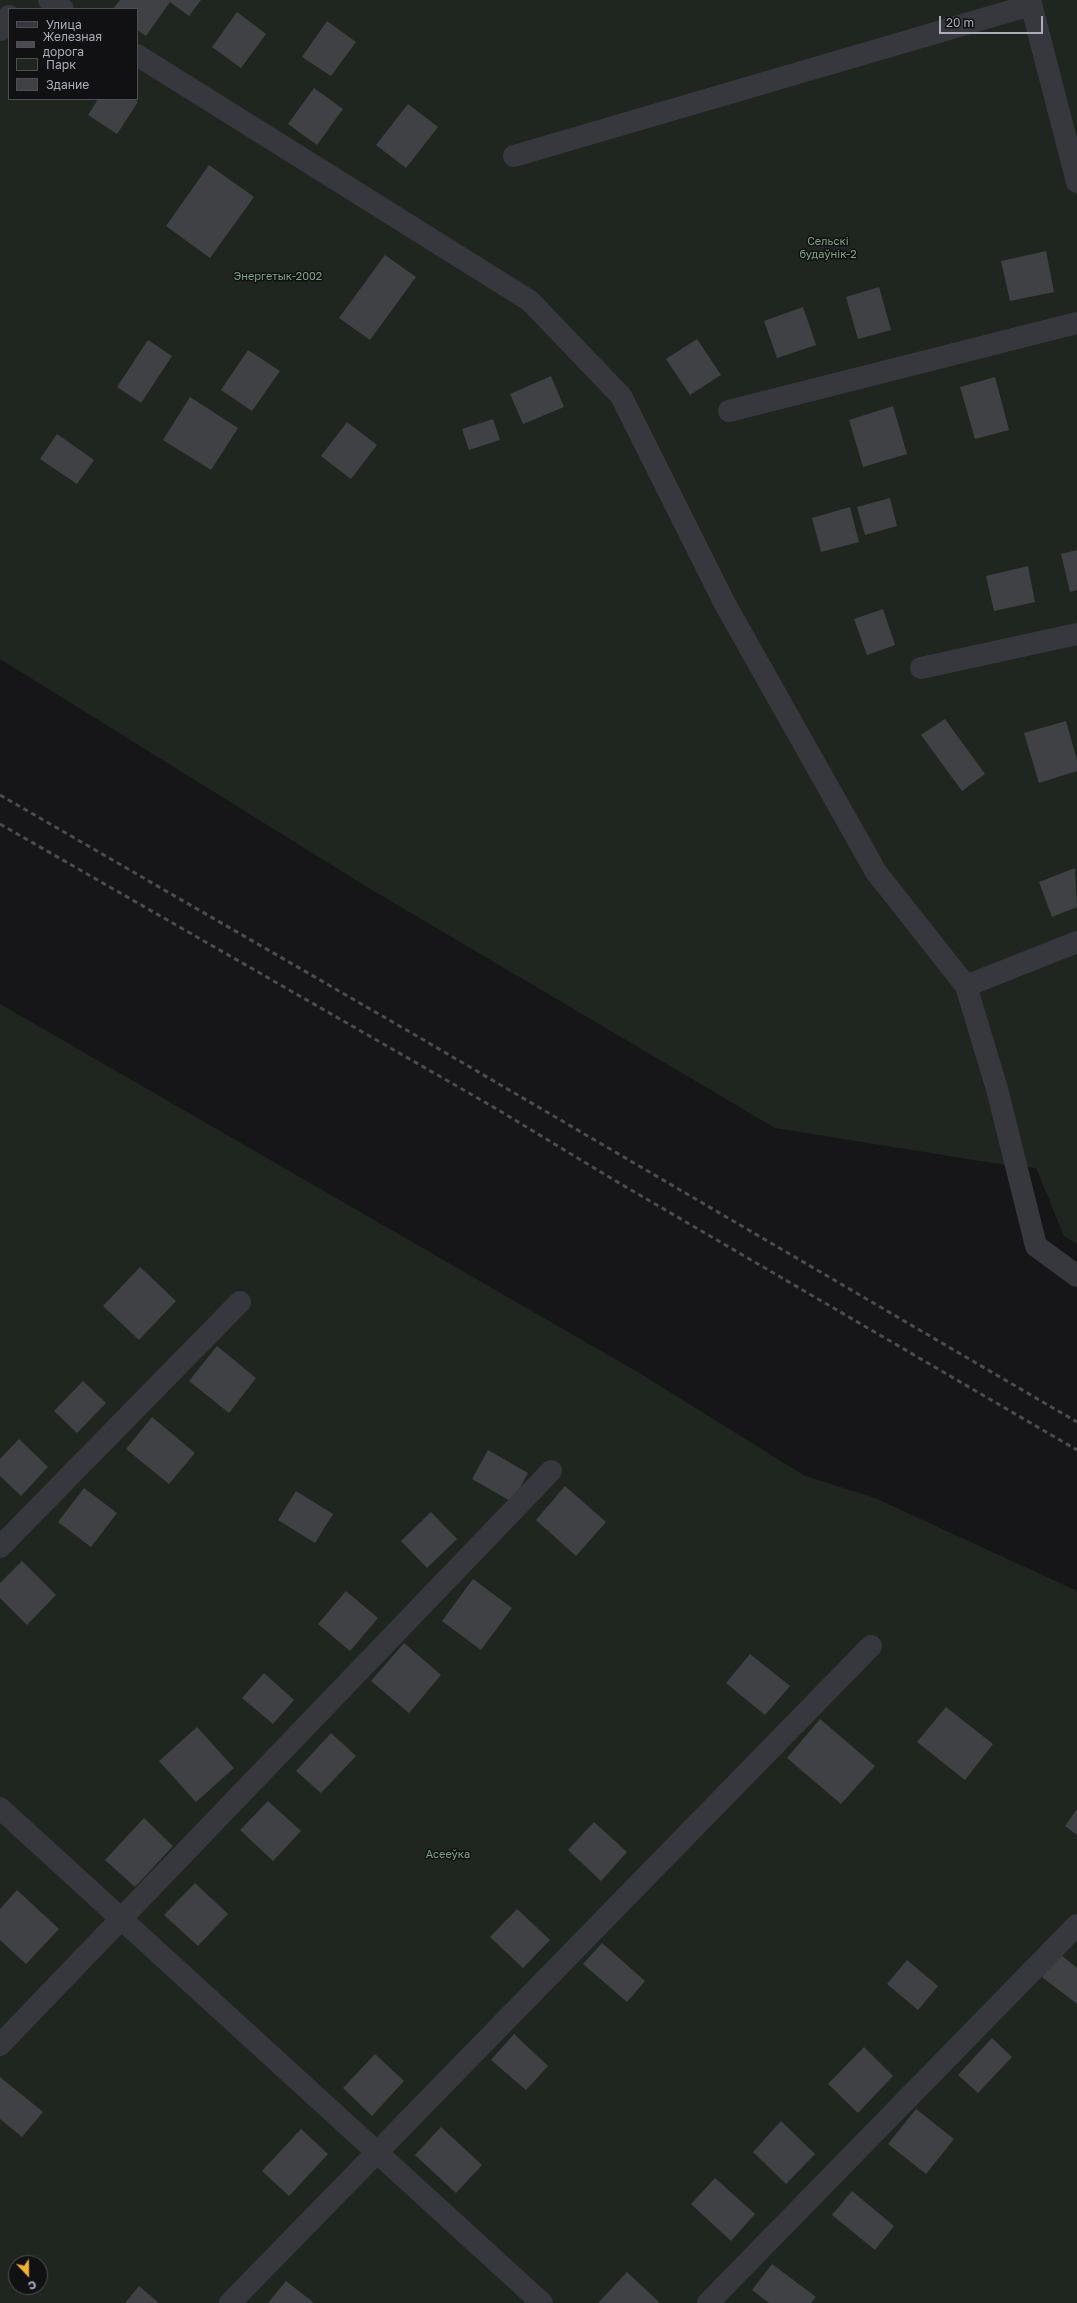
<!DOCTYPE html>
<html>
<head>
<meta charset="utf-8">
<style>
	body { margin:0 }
	#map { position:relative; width:1077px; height:2303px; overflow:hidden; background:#161618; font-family:"Golos Text",sans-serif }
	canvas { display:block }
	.legend { position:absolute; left:8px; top:8px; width:130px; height:92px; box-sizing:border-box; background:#111113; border:1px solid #4d4f55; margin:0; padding:5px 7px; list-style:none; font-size:12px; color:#a8adb8 }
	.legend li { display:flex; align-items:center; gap:8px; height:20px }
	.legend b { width:20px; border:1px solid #4d4f55 }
	.north { position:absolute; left:8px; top:2255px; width:40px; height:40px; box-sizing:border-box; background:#111113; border:1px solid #4d4f55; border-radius:50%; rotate:158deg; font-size:11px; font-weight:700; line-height:16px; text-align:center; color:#a8adb8 }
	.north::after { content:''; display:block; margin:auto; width:14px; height:18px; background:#f2b134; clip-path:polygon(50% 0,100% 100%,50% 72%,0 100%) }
	.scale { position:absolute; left:939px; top:16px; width:104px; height:18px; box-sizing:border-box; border:2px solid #a8adb8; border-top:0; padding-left:5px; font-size:12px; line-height:14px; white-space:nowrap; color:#a8adb8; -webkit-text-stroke:3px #111113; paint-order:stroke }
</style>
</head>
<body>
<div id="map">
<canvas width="1077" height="2303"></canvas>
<ul class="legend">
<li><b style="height:5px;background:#37383d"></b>Улица</li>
<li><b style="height:5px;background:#4a4c52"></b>Железная дорога</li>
<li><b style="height:11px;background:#1e261f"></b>Парк</li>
<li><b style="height:11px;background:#404145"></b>Здание</li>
</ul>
<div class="north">С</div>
<div class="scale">20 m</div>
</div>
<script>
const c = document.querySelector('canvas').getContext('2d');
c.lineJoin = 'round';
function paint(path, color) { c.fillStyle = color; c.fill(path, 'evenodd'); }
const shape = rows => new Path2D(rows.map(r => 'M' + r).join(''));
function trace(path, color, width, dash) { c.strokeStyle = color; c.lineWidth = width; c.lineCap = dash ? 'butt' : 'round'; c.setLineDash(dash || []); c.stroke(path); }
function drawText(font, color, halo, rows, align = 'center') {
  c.font = font + ' "Golos Text",sans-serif'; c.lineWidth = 3; c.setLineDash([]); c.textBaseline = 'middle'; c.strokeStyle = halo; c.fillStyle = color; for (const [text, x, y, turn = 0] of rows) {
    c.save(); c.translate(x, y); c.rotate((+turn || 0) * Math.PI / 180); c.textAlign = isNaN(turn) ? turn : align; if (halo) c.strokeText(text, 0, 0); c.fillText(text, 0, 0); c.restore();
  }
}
paint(shape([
	[0,0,1077,0,1077,1244,1064,1236,1036,1168,1005,1165,775,1128,367,887,0,659],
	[9,9,137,9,137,99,9,99],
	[0,1004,641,1374,805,1476,875,1498,1077,1591,1077,2303,0,2303],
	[16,2263,40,2263,40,2287,16,2287]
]), '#1e261f');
paint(shape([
	[120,0,201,0,189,16,170,2,146,36,137,30,137,9,113,9],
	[237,12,266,34,241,68,212,47],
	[327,21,356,42,331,76,302,57],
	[314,88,343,109,317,145,288,124],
	[94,99,134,99,138,102,117,134,88,115,97,101],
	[408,104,438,127,406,168,376,145],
	[209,165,254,197,210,258,166,226],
	[1046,251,1054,292,1010,301,1001,261],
	[385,255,416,277,370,340,339,318],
	[879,287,891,330,858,339,846,297],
	[803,307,816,345,777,358,764,321],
	[697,339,721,375,690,395,666,359],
	[148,340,172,356,141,403,117,387],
	[248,350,280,371,252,411,221,390],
	[551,376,564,407,523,424,510,394],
	[995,377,1009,430,975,439,960,387],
	[190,397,238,428,211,470,163,440],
	[893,406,907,454,863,467,849,420],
	[493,419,500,440,469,450,462,429],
	[347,422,377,445,351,479,321,456],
	[57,434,94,460,77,484,40,459],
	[890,498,897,526,865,535,857,507],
	[850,507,859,542,821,552,812,518],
	[1077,550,1077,590,1070,592,1061,554],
	[1028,566,1035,602,994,611,986,576],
	[883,609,895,645,867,655,854,619],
	[945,719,985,774,962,791,921,735],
	[1066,721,1077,760,1077,771,1039,783,1024,733],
	[1075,868,1077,907,1052,917,1039,882],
	[140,1267,176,1301,139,1340,103,1306],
	[217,1346,256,1378,229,1413,189,1381],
	[83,1381,106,1403,77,1433,54,1411],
	[152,1417,195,1453,169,1484,126,1449],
	[19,1439,48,1467,21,1496,0,1476,0,1459],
	[488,1450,528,1473,512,1502,472,1479],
	[565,1486,606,1522,576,1556,536,1520],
	[84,1488,117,1513,91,1547,58,1522],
	[296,1491,333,1514,315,1543,278,1520],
	[431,1512,457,1539,427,1568,401,1541],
	[22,1561,56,1595,27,1625,0,1598,0,1583],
	[473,1579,512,1608,481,1650,442,1621],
	[346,1591,378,1618,350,1651,318,1624],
	[404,1643,441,1675,409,1713,371,1681],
	[750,1654,790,1686,765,1715,726,1683],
	[264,1673,294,1700,273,1724,242,1698],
	[946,1707,993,1744,965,1780,917,1742],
	[820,1719,875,1766,841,1804,787,1758],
	[197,1727,234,1768,196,1802,159,1761],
	[331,1733,356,1756,321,1793,296,1771],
	[268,1801,301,1831,273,1861,240,1830],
	[1077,1809,1077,1835,1065,1826],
	[144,1818,173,1846,135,1887,105,1860],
	[594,1822,627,1852,601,1881,568,1850],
	[195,1883,228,1914,198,1946,164,1915],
	[17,1890,59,1929,26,1964,0,1940,0,1909],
	[517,1909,550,1940,523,1968,490,1937],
	[602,1943,645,1981,627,2002,583,1964],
	[1060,1954,1077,1968,1077,2004,1042,1977],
	[907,1960,938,1986,918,2010,887,1984],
	[514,2034,548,2066,526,2090,491,2060],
	[992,2038,1012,2057,978,2093,958,2075],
	[864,2047,893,2076,858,2113,828,2084],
	[375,2054,404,2081,372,2116,343,2088],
	[0,2077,43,2112,22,2137,0,2119],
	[916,2109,954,2139,926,2174,888,2144],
	[781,2121,815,2154,786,2184,753,2152],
	[441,2127,482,2165,456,2193,415,2155],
	[301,2129,328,2154,289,2196,262,2171],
	[715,2178,755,2214,731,2241,691,2204],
	[852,2191,894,2226,875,2250,832,2215],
	[772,2264,816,2297,811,2303,769,2303,752,2290],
	[627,2272,660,2303,598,2303],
	[286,2281,314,2303,268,2303],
	[139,2286,159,2303,125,2303]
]), '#404145');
trace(shape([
	[49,0,63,9],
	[1030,0,1077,182],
	[0,30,9,16],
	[137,55,530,301,621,396,725,604,876,872,966,986,1077,942],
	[514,156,1031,5],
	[729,411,1077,323],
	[921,668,1077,634],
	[966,986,997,1089,1036,1246,1077,1276],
	[0,1547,240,1302],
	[0,1808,542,2303],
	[0,2045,551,1471],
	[230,2303,871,1646],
	[708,2303,1077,1925]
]), '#37383d', 22);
trace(shape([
	[0,795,410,1032,1077,1422],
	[0,824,495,1108,614,1180,1077,1450]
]), '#4a4c52', 3, [5, 4]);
drawText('11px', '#7fa381', '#111113', [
	["Сельскі",828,242],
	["будаўнік-2",828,255],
	["Энергетык-2002",278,277],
	["Асееўка",448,1855]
]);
</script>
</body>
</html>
